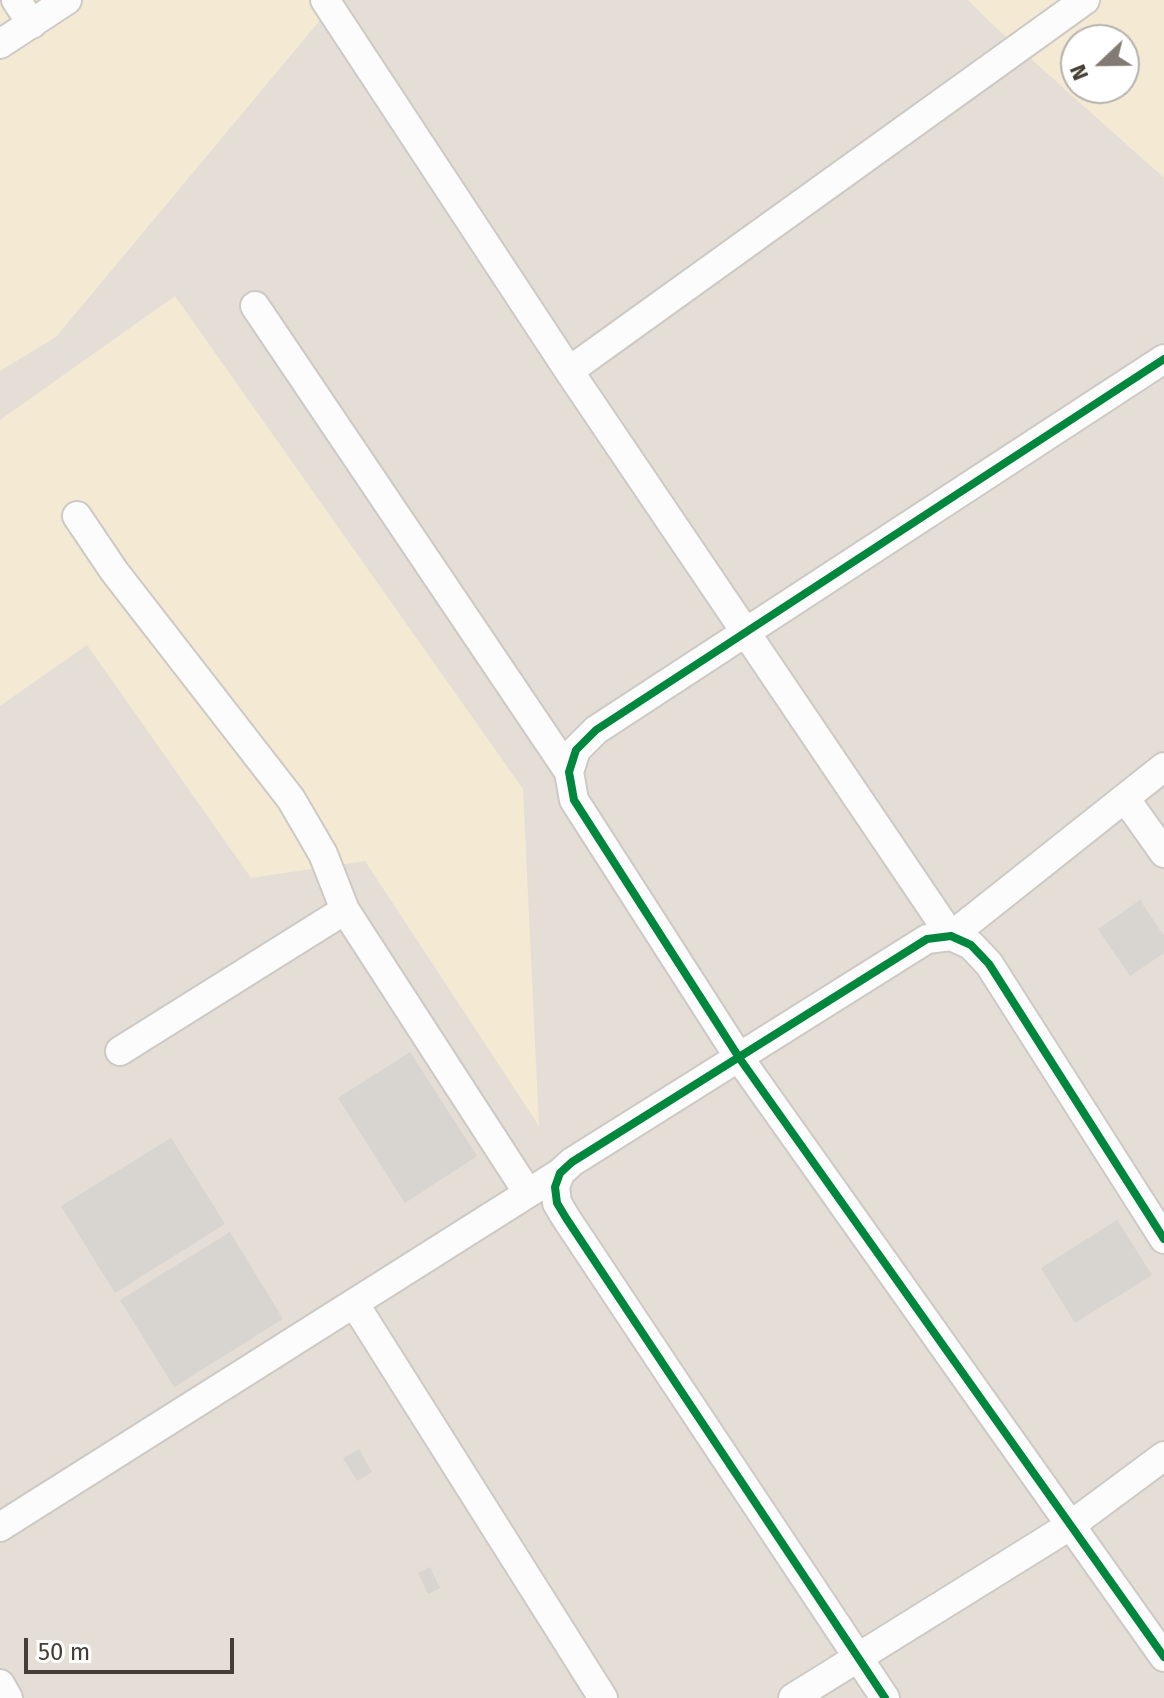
<!DOCTYPE html>
<html>
<head>
<meta charset="utf-8">
<style>
	body { margin:0 }
	#map { position:relative; width:1164px; height:1698px; overflow:hidden; background:#f0ede9; font-family:"Fira Sans",sans-serif }
	canvas { display:block }
	.north { position:absolute; left:1060px; top:24px; width:80px; height:80px; box-sizing:border-box; background:#fff; border:2px solid #b5b2ae; border-radius:50%; rotate:248deg; font-size:22px; font-weight:700; line-height:32px; text-align:center; color:#463e35 }
	.north::after { content:''; display:block; margin:auto; width:28px; height:36px; background:#827b74; clip-path:polygon(50% 0,100% 100%,50% 72%,0 100%) }
	.scale { position:absolute; left:24px; top:1638px; width:210px; height:36px; box-sizing:border-box; border:4px solid #463e35; border-top:0; padding-left:10px; font-size:24px; line-height:28px; white-space:nowrap; color:#463e35; -webkit-text-stroke:6px #fff; paint-order:stroke }
</style>
</head>
<body>
<div id="map">
<canvas width="1164" height="1698"></canvas>
<div class="north">N</div>
<div class="scale">50 m</div>
</div>
<script>
const c = document.querySelector('canvas').getContext('2d');
c.lineJoin = 'round';
function paint(path, color) { c.fillStyle = color; c.fill(path, 'evenodd'); }
const shape = rows => new Path2D(rows.map(r => 'M' + r).join(''));
function trace(path, color, width, dash) { c.strokeStyle = color; c.lineWidth = width; c.lineCap = dash ? 'butt' : 'round'; c.setLineDash(dash || []); c.stroke(path); }
paint(shape([
	[0,0,1164,0,1164,1698,0,1698],
	[1076,40,1124,40,1124,88,1076,88]
]), '#e4ded6');
paint(shape([
	[0,0,337,0,56,337,0,371],
	[968,0,1164,0,1164,178,992,24],
	[1076,40,1124,40,1124,88,1076,88],
	[175,296,523,789,539,1126,365,861,251,878,87,645,0,706,0,420]
]), '#f4e9d3');
paint(shape([
	[1140,900,1164,936,1164,953,1130,976,1098,929],
	[410,1052,477,1156,405,1203,338,1098],
	[171,1138,225,1224,115,1293,61,1206],
	[1117,1220,1152,1275,1075,1323,1041,1268],
	[230,1232,283,1319,174,1387,120,1300],
	[359,1449,372,1472,357,1481,343,1458],
	[430,1567,440,1588,428,1594,418,1573]
]), '#d8d4d0');
const minor = shape([
	[16,0,32,24],
	[325,0,569,371,951,936,1164,767],
	[0,44,67,0],
	[255,306,569,772],
	[1164,359,596,730,576,750,569,772,574,800,740,1059,1164,1657],
	[569,371,1085,0],
	[77,516,114,571,291,799,323,854,345,910],
	[1125,798,1164,853],
	[120,1051,345,910,528,1193],
	[354,1303,603,1698],
	[0,1527,560,1173],
	[0,1684,8,1698],
	[793,1698,1071,1525,1164,1456],
	[885,1698,566,1218,557,1203,555,1187,560,1173,572,1162,927,939,951,936,971,945,989,964,1164,1239]
]);
trace(minor, '#cdc9c5', 32);
trace(minor, '#fdfcfc', 28);
trace(shape([
	[1164,359,596,730,576,750,569,772,574,800,740,1059,1164,1657],
	[885,1698,566,1218,557,1203,555,1187,560,1173,572,1162,927,939,951,936,971,945,989,964,1164,1239]
]), '#00873e', 8);
</script>
</body>
</html>
